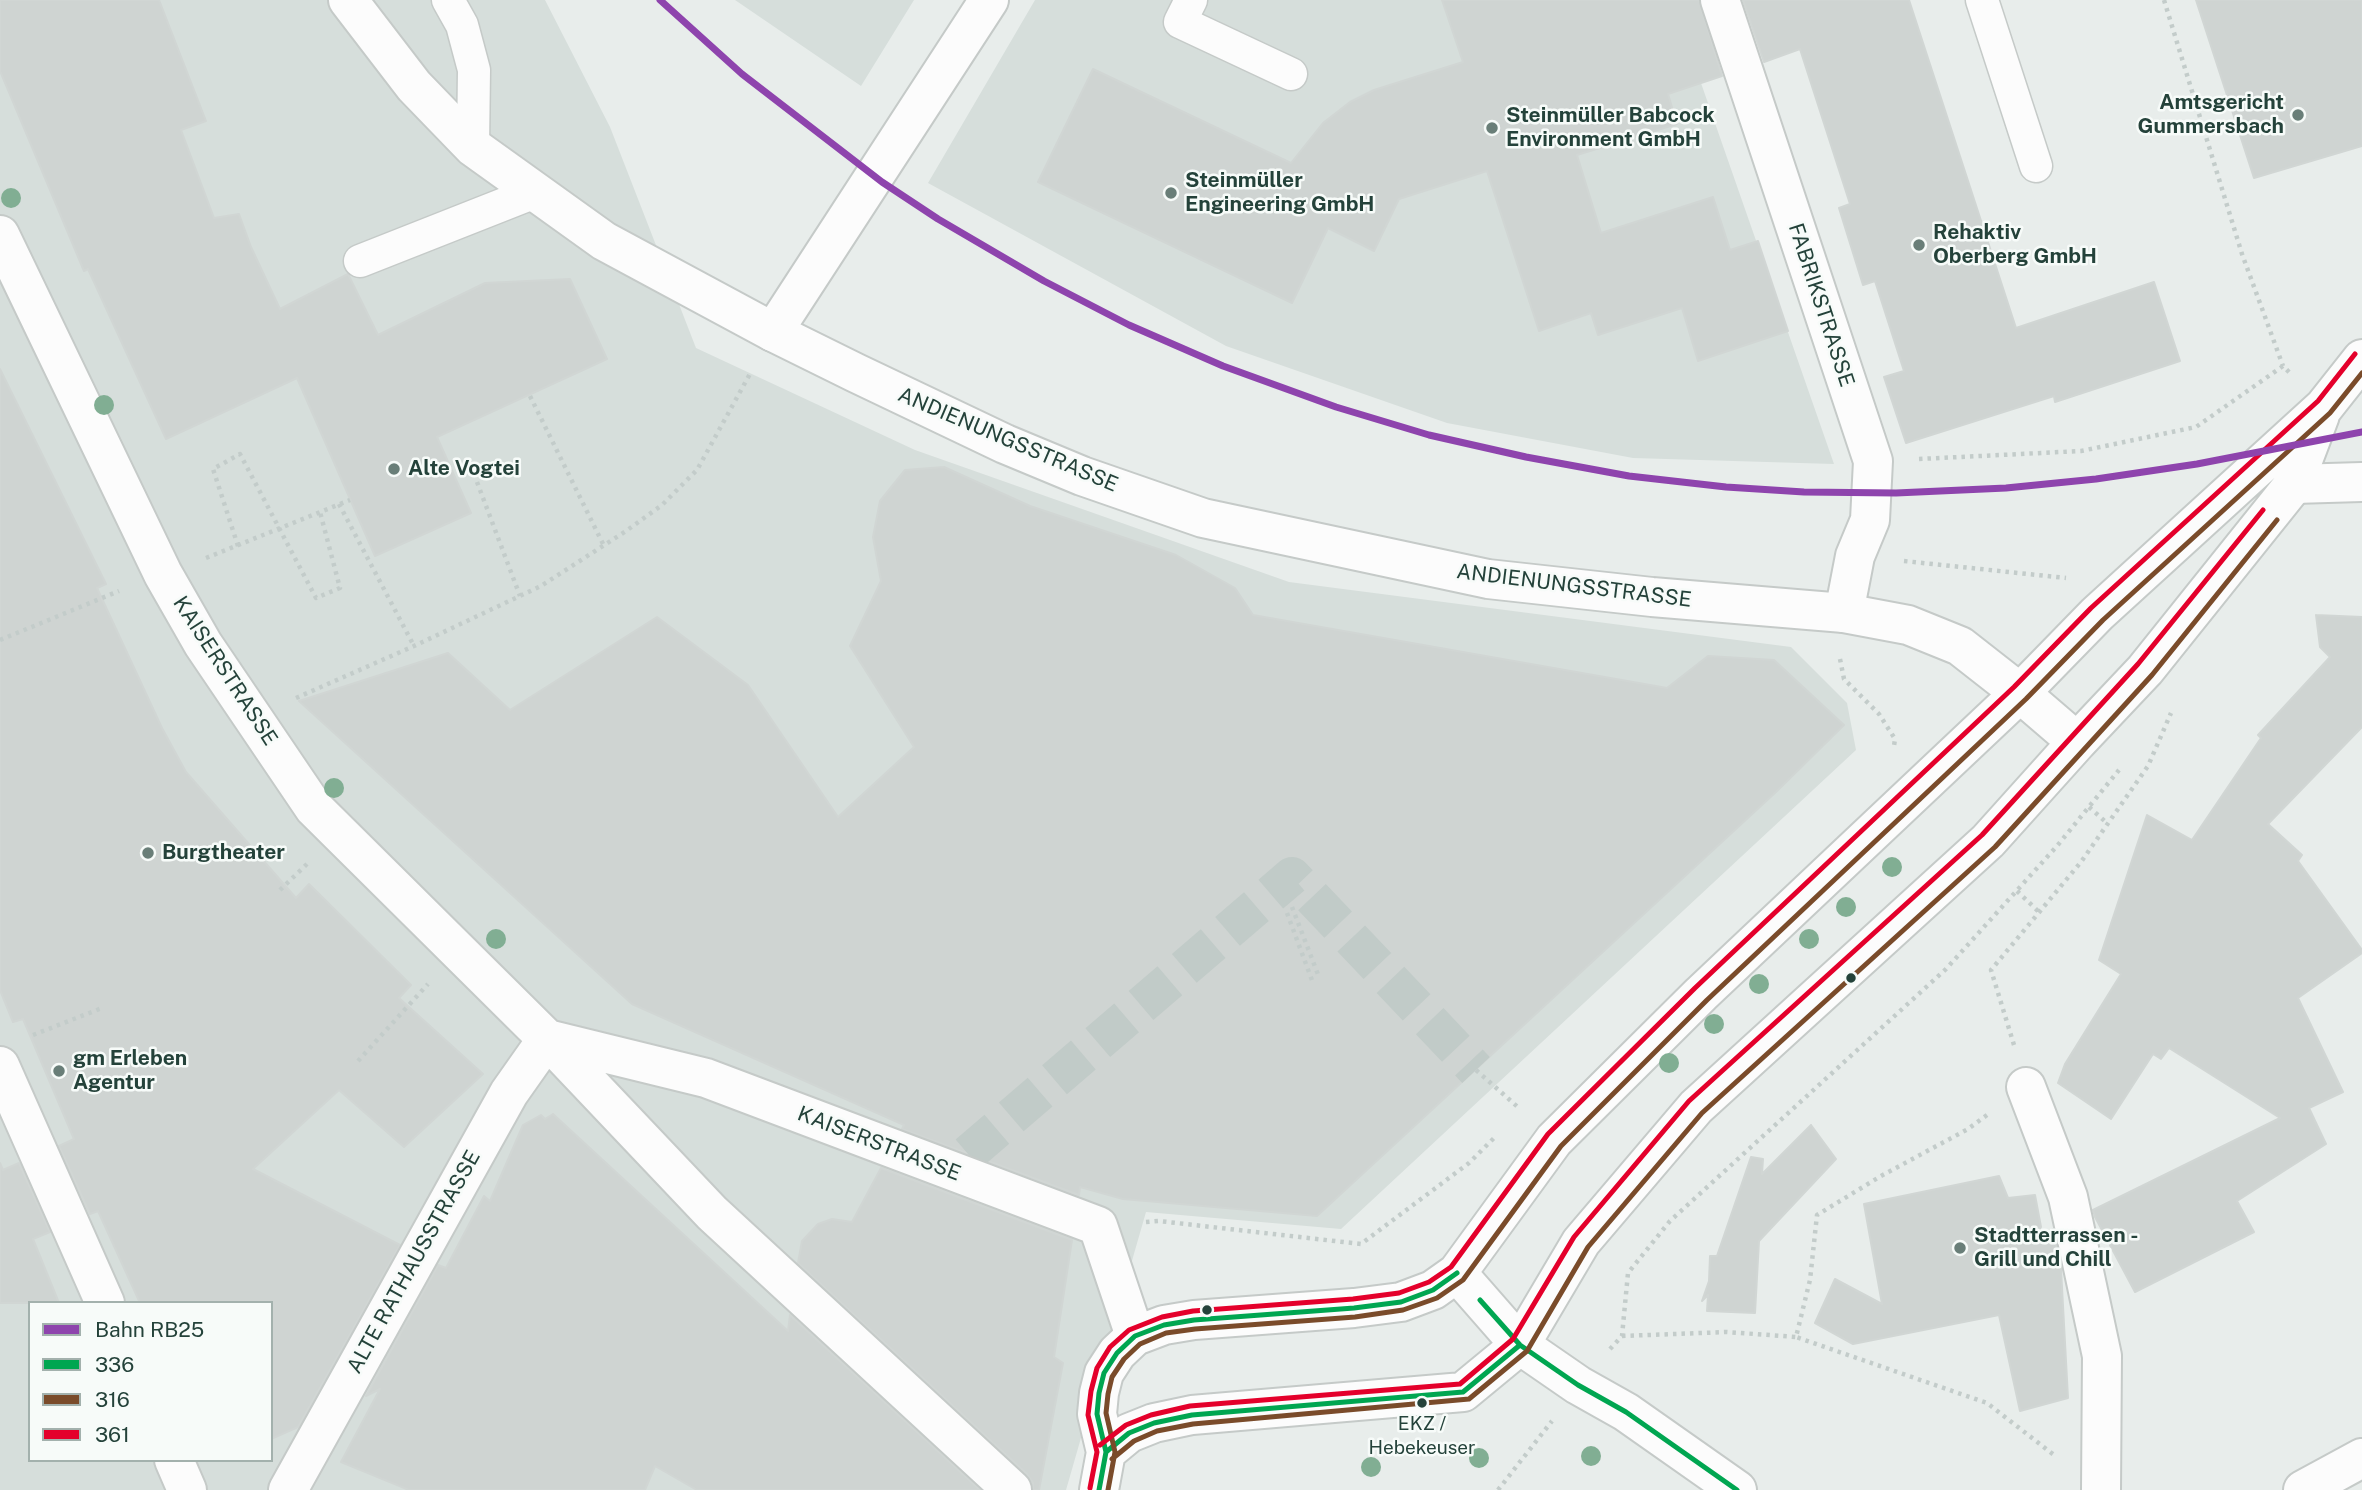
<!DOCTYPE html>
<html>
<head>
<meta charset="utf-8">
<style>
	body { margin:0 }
	#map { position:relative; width:2362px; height:1490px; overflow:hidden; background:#e8edeb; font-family:"Public Sans",sans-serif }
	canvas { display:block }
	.legend { position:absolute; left:28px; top:1301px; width:245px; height:161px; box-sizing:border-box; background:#f7fbf9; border:2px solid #a3b1ad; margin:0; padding:9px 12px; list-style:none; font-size:21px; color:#24423a }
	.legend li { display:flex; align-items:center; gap:14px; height:35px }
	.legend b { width:35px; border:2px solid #a3b1ad }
</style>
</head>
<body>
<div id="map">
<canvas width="2362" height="1490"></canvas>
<ul class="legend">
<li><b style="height:9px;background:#8e44ad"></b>Bahn RB25</li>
<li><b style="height:9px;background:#00a651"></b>336</li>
<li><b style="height:9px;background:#7a4b2a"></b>316</li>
<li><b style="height:9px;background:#e4002b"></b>361</li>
</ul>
</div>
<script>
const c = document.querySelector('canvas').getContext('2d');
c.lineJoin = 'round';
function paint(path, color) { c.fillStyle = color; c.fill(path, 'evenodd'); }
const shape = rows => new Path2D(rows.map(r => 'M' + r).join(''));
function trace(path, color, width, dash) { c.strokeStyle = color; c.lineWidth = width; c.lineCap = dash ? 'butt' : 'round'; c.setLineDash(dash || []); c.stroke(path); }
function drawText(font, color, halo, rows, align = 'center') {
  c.font = font + ' "Public Sans",sans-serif'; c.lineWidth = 5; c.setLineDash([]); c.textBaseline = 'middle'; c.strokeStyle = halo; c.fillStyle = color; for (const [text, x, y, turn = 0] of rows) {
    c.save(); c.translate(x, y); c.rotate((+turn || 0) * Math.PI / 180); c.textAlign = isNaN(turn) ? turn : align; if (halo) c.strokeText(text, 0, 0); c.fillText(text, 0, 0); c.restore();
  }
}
paint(shape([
	[0,0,545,0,610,127,696,348,915,450,1289,582,1791,647,1847,703,1856,750,1341,1229,1146,1212,1066,1490,0,1490],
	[30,1303,271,1303,271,1460,30,1460],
	[735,0,914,0,861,86],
	[1035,0,1672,0,1834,464,1633,458,1447,423,1226,346,928,183]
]), '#d6dedb');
const building = shape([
	[0,0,159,0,206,121,181,130,214,218,239,214,251,247,280,309,348,274,378,335,485,283,570,279,607,359,437,437,471,513,375,556,297,378,166,439,88,269,84,271,0,71,0,0],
	[1442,0,1699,0,1722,76,1668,94,1677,124,1577,155,1601,233,1713,197,1730,250,1758,241,1788,331,1698,361,1682,308,1598,335,1591,313,1539,331,1487,171,1399,199,1374,251,1328,228,1292,303,1038,182,1093,69,1291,163,1323,123,1350,102,1374,90,1463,62,1442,0],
	[1743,0,1909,0,2016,328,2154,282,2180,361,2055,402,2054,396,1906,443,1884,377,1904,371,1875,281,1863,285,1839,208,1850,204,1800,49,1764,62,1743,0],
	[2196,0,2362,0,2362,146,2254,178,2196,0],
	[0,369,106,584,97,588,162,728,186,772,296,898,309,884,411,985,399,998,483,1074,404,1147,339,1090,253,1169,400,1245,298,1427,271,1439,271,1303,140,1303,98,1211,90,1214,59,1146,74,1139,23,1019,13,1022,0,990,0,369],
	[944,467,1030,506,1176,555,1235,588,1253,615,1667,688,1708,656,1774,660,1844,725,1776,792,1317,1216,1123,1199,1080,1187,1079,1195,902,1129,904,1125,632,1004,299,701,448,653,510,710,657,617,748,685,838,817,914,747,850,646,881,581,873,537,880,501,905,470,944,467],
	[2316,615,2362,617,2362,727,2268,824,2302,855,2298,861,2362,950,2362,953,2298,998,2343,1092,2309,1108,2326,1144,2237,1201,2254,1232,2135,1292,2095,1217,2093,1210,2280,1118,2169,1048,2161,1059,2153,1054,2111,1119,2058,1083,2065,1064,2121,974,2099,960,2147,815,2192,840,2261,738,2258,735,2330,657,2320,647,2316,615],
	[553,1114,788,1331,790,1315,980,1490,697,1490,655,1466,645,1490,409,1490,341,1462,380,1389,366,1396,438,1265,446,1268,484,1196,490,1201,523,1125,541,1115,545,1119,553,1114],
	[1811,1125,1836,1159,1759,1241,1755,1313,1707,1311,1708,1295,1702,1301,1709,1281,1710,1256,1717,1256,1751,1157,1763,1159,1762,1174,1811,1125],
	[0,1163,3,1170,19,1163,50,1232,33,1239,59,1303,0,1303,0,1163],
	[881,1168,1072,1240,1054,1357,1063,1363,1039,1490,1033,1490,1033,1483,1027,1474,798,1263,802,1241,818,1224,832,1219,852,1222,881,1168],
	[1999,1176,2008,1198,2035,1195,2041,1227,2034,1238,2053,1229,2061,1269,2068,1398,2020,1411,1999,1315,1853,1344,1815,1323,1835,1279,1882,1304,1864,1204,1999,1176]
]);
paint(building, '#cfd4d2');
trace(building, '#d1d6d4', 2);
trace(shape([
	[968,1154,1292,876,1476,1070]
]), '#c1cbc8', 38, [38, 19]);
const service = shape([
	[448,0,462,25,474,70,473,147],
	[1191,0,1180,22,1291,74],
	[1982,0,2036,166],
	[360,261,535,192]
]);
const pedestrian = shape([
	[1720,0,1873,461,1870,520,1855,556,1844,613],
	[0,235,163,574,203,644,314,808,547,1039,712,1213,1012,1490],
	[773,332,989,0],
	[0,1066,105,1303],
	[174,1460,187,1490],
	[288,1490,509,1093,547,1039,706,1078,1098,1226,1135,1336]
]);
const minor = shape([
	[348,0,414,86,473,147,604,241,773,332,856,373,1005,444,1082,476,1203,518,1488,579,1652,597,1844,613,1908,625,1960,646,2020,693],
	[2294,484,2362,482],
	[2026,1087,2068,1197,2102,1356,2101,1490],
	[2303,1490,2362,1458]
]);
const tertiary = shape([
	[2020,693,2077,742],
	[1457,1273,1520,1345,1578,1385,1626,1412,1737,1490],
	[1106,1452,1129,1433,1154,1423,1192,1415,1463,1392,1520,1345,1581,1242,1696,1107,1988,841,2077,742,2145,670,2294,484,2320,415],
	[1099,1490,1106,1452,1097,1414,1099,1393,1104,1373,1117,1353,1135,1336,1164,1325,1194,1320,1354,1308,1401,1302,1433,1290,1457,1273,1554,1140,1701,994,2020,693,2097,614,2324,407,2362,359]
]);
trace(service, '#c5cac8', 35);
trace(pedestrian, '#c5cac8', 42);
trace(minor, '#c5cac8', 42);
trace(tertiary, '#c5cac8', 42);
trace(shape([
	[2164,0,2242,254,2283,366],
	[530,396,604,546],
	[1919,459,2081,451,2196,427,2283,366,2291,374],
	[477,482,520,596],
	[339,504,414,646],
	[238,546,213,469,240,454,316,598,340,588,320,512],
	[206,558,350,500],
	[1904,561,2066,578],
	[0,640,119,591],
	[1840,659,1844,679,1879,714,1895,739,1894,746],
	[296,698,414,646,541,586,626,531,662,505,697,470,751,372],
	[2089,807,2108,824],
	[280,890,307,864],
	[2017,891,2039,912],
	[1292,907,1319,977],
	[1287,913,1313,983],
	[33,1035,102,1008],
	[2014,1045,1991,970,2081,862,2148,766,2171,713],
	[358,1061,428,984],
	[1476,1070,1520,1109],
	[1987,1115,1968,1129,1881,1176,1817,1215,1810,1280,1796,1337,1987,1403,2054,1455],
	[1146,1222,1159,1221,1361,1244,1469,1163,1494,1138],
	[1622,1336,1727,1332,1796,1337],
	[1610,1349,1622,1336,1628,1273,1670,1221,1946,969,2057,846,2119,770],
	[1498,1490,1552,1421]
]), '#c3ccca', 4.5, [3.5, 5]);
trace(service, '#fcfcfc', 32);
trace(pedestrian, '#fcfcfc', 38);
trace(minor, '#fcfcfc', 38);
trace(tertiary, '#fcfcfc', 38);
trace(shape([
	[1480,1300,1520,1345,1578,1385,1626,1412,1737,1490],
	[1106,1452,1129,1433,1154,1423,1192,1415,1463,1392,1520,1345],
	[1099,1490,1106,1452,1097,1414,1099,1393,1104,1373,1117,1353,1135,1336,1164,1325,1194,1320,1354,1308,1401,1302,1433,1290,1457,1273]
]), '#00a651', 5);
trace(shape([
	[1112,1459,1134,1441,1157,1431,1193,1424,1469,1399,1527,1351,1588,1247,1702,1113,1995,847,2152,675,2277,520],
	[1108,1490,1115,1452,1106,1413,1108,1394,1112,1377,1124,1359,1140,1344,1166,1333,1195,1329,1355,1317,1403,1310,1437,1298,1463,1280,1561,1146,1707,1000,2026,699,2103,620,2330,413,2362,373]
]), '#7a4b2a', 5);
trace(shape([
	[1100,1445,1126,1425,1151,1415,1190,1406,1460,1384,1513,1339,1574,1237,1689,1101,1982,835,2138,664,2263,510],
	[1090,1488,1097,1452,1088,1415,1091,1391,1097,1368,1110,1347,1129,1330,1162,1317,1193,1311,1353,1299,1399,1293,1429,1282,1451,1267,1548,1134,1695,988,2014,687,2091,608,2318,401,2355,354]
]), '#e4002b', 5);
trace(shape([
	[660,0,742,74,882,182,938,219,1044,281,1129,325,1223,366,1336,407,1429,435,1526,457,1629,476,1726,487,1804,492,1896,493,2006,488,2096,479,2197,464,2362,432]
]), '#8e44ad', 7);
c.fillStyle = '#81ae93';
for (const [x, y] of [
	[11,198],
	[104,405],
	[334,788],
	[1892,867],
	[1846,907],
	[496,939],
	[1809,939],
	[1759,984],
	[1714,1024],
	[1669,1063],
	[1591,1456],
	[1479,1458],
	[1371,1467]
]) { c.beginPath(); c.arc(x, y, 10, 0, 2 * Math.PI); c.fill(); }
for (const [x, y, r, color] of [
	[2298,115,7,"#697e78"],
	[1492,128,7,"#697e78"],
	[1171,193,7,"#697e78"],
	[1919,245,7,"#697e78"],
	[394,469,7,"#697e78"],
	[148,853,7,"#697e78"],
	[1851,978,6,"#24423a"],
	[59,1071,7,"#697e78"],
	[1960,1248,7,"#697e78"],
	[1207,1310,6,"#24423a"],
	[1422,1403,6,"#24423a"]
]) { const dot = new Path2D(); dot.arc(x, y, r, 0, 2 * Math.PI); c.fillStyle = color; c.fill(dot); trace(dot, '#f7fbf9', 2.5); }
drawText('19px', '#24423a', '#f7fbf9', [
	["EKZ /",1422,1424],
	["Hebekeuser",1422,1448]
]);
drawText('bold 21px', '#24423a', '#f7fbf9', [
	["Amtsgericht",2284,103,"right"],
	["Gummersbach",2284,127,"right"],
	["Steinmüller Babcock",1506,116],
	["Environment GmbH",1506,140],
	["Steinmüller",1185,181],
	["Engineering GmbH",1185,205],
	["Rehaktiv",1933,233],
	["Oberberg GmbH",1933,257],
	["Alte Vogtei",408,469],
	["Burgtheater",162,853],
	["gm Erleben",73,1059],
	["Agentur",73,1083],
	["Stadtterrassen -",1974,1236],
	["Grill und Chill",1974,1260]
], 'left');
drawText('21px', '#24423a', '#f7fbf9', [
	["FABRIKSTRASSE",1821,305,72],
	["ANDIENUNGSSTRASSE",1008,440,23],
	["ANDIENUNGSSTRASSE",1574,586,7],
	["KAISERSTRASSE",225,671,57],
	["KAISERSTRASSE",879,1144,21],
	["ALTE RATHAUSSTRASSE",414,1262,-61]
]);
</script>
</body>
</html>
